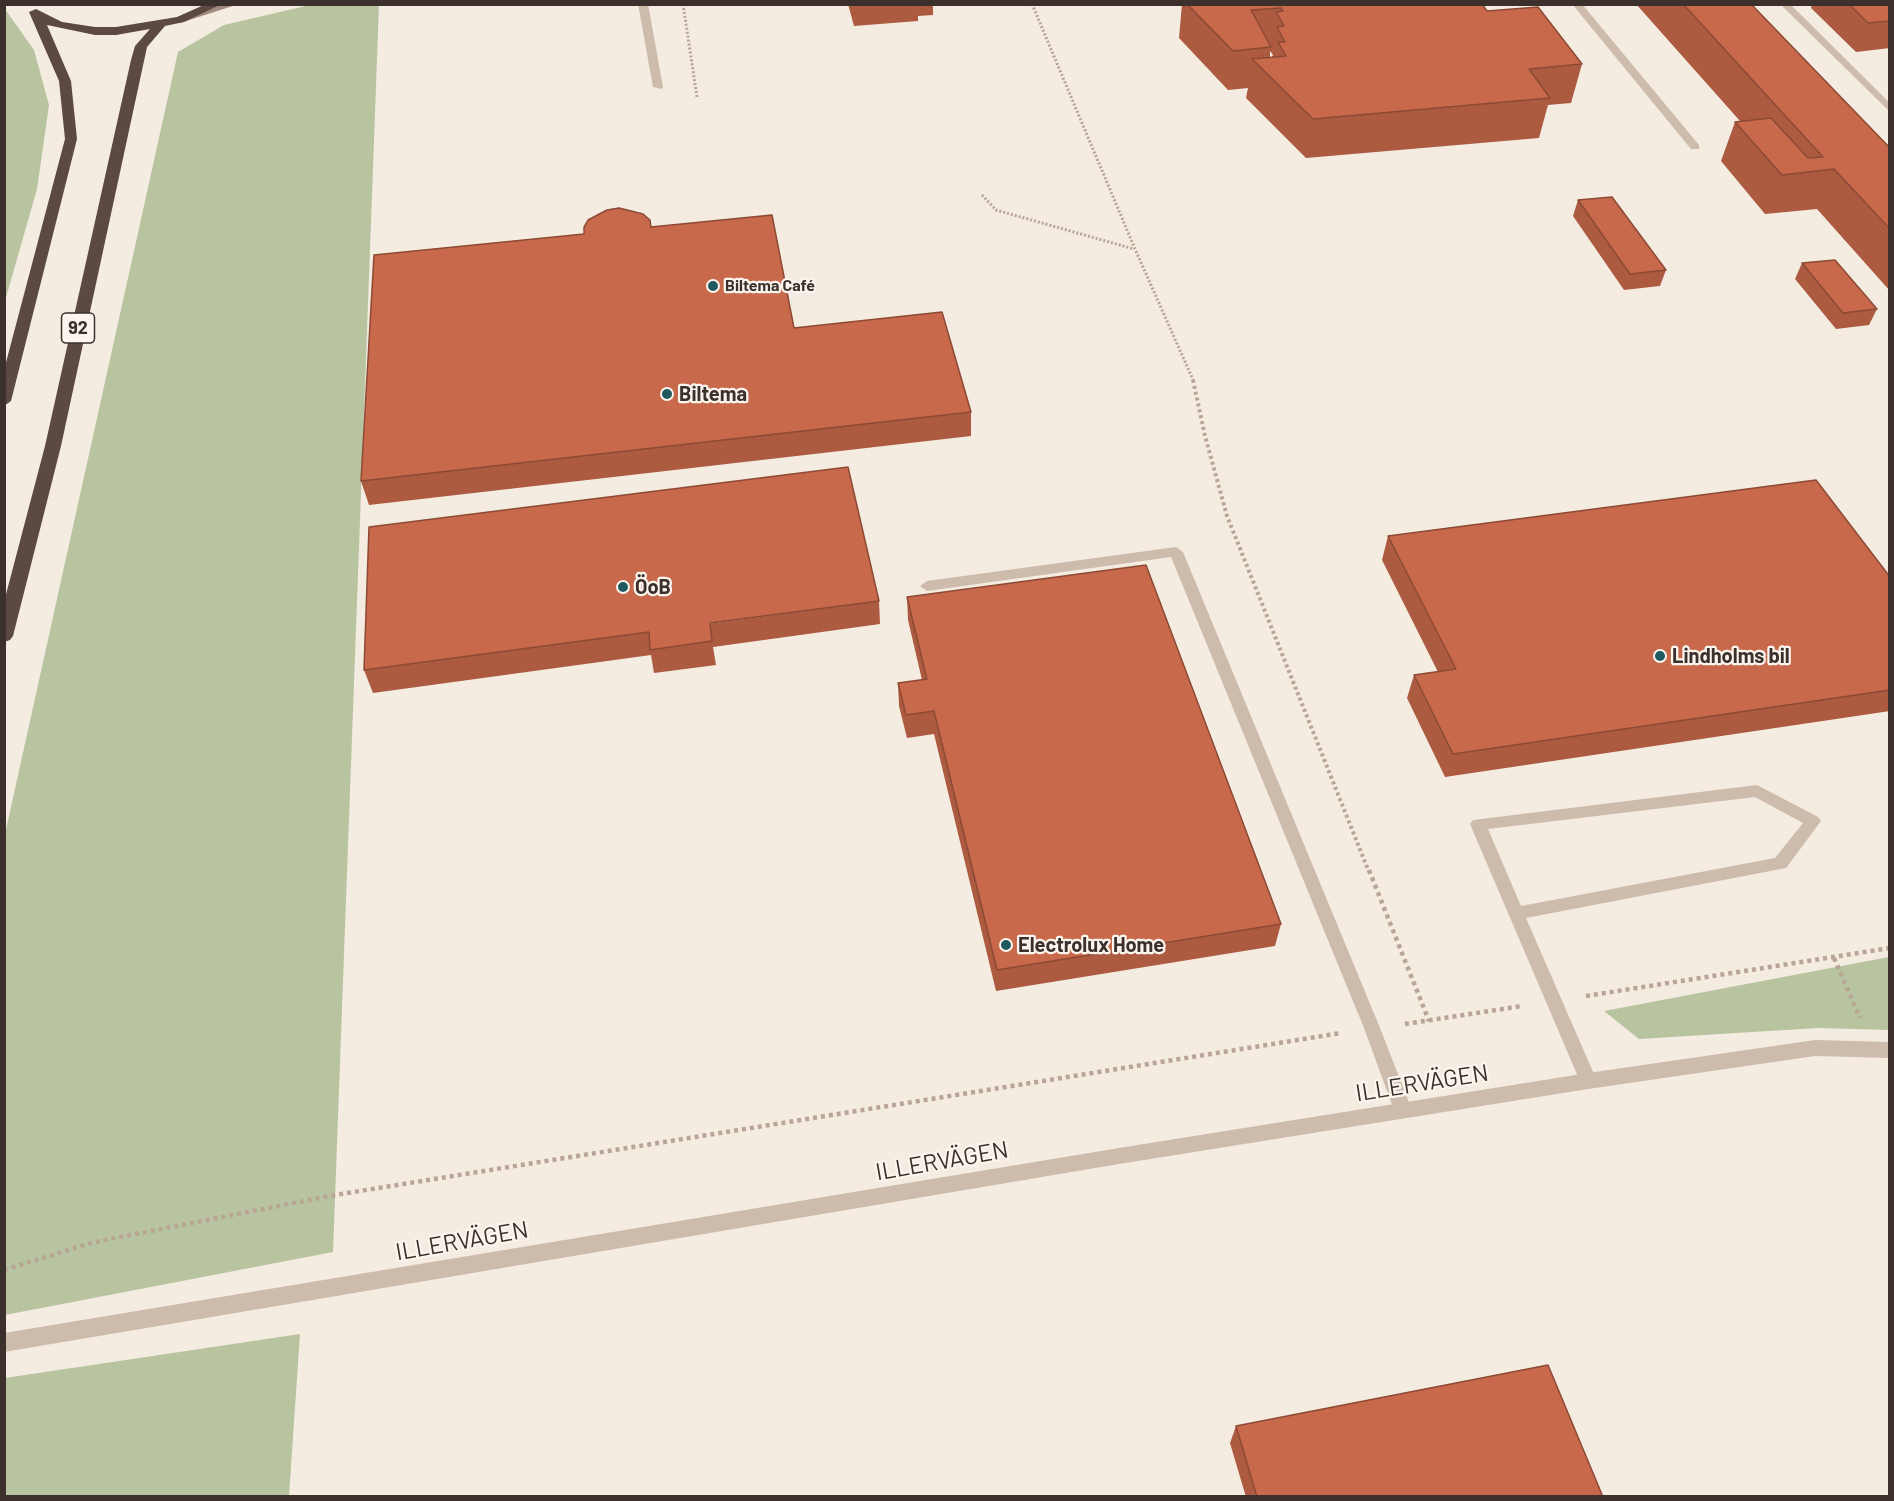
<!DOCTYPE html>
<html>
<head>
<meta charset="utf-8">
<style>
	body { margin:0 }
	#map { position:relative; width:1894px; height:1501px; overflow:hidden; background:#f4ebe1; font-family:Barlow,sans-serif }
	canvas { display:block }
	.frame { position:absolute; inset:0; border:6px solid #3b302b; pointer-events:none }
</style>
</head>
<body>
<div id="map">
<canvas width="1894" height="1501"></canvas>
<div class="frame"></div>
</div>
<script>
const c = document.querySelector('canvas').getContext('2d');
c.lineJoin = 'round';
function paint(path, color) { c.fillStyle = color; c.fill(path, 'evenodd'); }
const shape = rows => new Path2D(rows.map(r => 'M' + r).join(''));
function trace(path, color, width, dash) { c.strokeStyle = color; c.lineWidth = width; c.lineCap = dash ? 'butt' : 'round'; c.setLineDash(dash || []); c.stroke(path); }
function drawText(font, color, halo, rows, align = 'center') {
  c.font = font + ' Barlow,sans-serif'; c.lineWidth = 4.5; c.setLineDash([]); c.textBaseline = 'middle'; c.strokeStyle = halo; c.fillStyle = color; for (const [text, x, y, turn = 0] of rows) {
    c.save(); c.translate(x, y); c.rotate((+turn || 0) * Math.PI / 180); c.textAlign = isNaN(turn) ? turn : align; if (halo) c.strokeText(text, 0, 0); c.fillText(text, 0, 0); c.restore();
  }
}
paint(shape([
	[310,5,379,5,333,1252,5,1315,5,834,178,52,224,25],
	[5,9,34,50,49,105,37,189,5,301],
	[1889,957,1889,1030,1818,1028,1639,1039,1604,1011],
	[300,1334,289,1496,5,1496,5,1378]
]), '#b8c4a0');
trace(shape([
	[683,4,697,97],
	[1032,4,1135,249,1194,382],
	[982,195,996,210,1134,249]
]), '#b9a596', 3, [2, 2]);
trace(shape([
	[1193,380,1205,436,1227,516,1369,872]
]), '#b9a596', 4, [3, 3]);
trace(shape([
	[1369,870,1429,1021],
	[1834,958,1860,1018],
	[1586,996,1890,948],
	[1405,1024,1522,1006],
	[4,1270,94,1242,335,1195,1341,1033]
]), '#b9a596', 4.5, [4, 4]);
paint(shape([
	[638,4,648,4,663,87,662,89,653,87,638,4],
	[1572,4,1582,4,1699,145,1699,149,1691,149,1572,4],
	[1780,4,1790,4,1890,103,1890,112,1780,4],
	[1176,547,1183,552,1380,1028,1412,1110,1409,1116,1403,1118,1397,1116,1394,1110,1364,1028,1171,557,927,591,920,586,927,581,1176,547],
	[1757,785,1818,817,1821,821,1786,868,1526,918,1597,1081,1594,1086,1588,1089,1582,1086,1470,824,1473,820,1757,785],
	[1755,797,1803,823,1775,858,1521,906,1488,829,1755,797]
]), '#cdbbac');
paint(shape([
	[1815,1040,1890,1042,1890,1058,1815,1056,1588,1089,1119,1164,4,1352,4,1333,1119,1148,1588,1073,1815,1040]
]), '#cdbbac');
paint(shape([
	[223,4,239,4,180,23,175,20,223,4]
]), '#a18a7d');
paint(shape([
	[206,4,222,4,184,22,165,26,147,47,61,446,13,636,10,640,4,642,4,602,45,446,131,60,135,46,150,29,116,35,95,35,47,25,71,81,77,139,11,401,4,406,4,370,65,139,59,81,29,12,36,9,62,22,95,27,116,27,177,17,206,4]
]), '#5c4a42');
paint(shape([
	[848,4,933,4,933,15,918,16,918,21,854,26],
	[1182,4,1482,4,1487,11,1582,64,1571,103,1548,105,1539,138,1306,158,1246,98,1248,88,1228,90,1179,38],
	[1270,51,1273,55,1272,57,1270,57],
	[1636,4,1751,4,1890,148,1890,291,1817,209,1765,214,1721,161,1735,122,1740,121],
	[1812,4,1890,4,1890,48,1856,52,1811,8],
	[1578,200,1666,270,1660,286,1624,290,1573,216],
	[651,227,794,328,971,412,971,436,369,505,361,481,584,234],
	[1802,263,1877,309,1869,325,1836,329,1795,279],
	[1388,536,1890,577,1890,711,1445,777,1407,698,1414,675,1438,672,1382,560],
	[907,597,1281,924,1275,946,996,991,934,734,907,738,899,706,898,683,922,680,908,620],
	[879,601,880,624,713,647,716,665,654,673,651,655,373,693,364,670],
	[1236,1426,1603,1497,1246,1497,1230,1443]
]), '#ac5a40');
const building = shape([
	[1187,4,1482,4,1487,11,1538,7,1582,64,1529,69,1550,98,1313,119,1252,59,1286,56,1278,42,1285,42,1277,27,1284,26,1276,12,1283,11,1281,8,1251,10,1271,47,1233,51,1187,4],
	[1683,4,1751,4,1890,148,1890,229,1834,169,1782,175,1735,122,1771,118,1808,158,1823,157,1683,4],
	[1849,4,1890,4,1890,21,1868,23,1849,4],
	[1612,197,1666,270,1630,274,1578,200,1612,197],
	[619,208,643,214,650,220,651,227,772,215,794,328,942,312,971,412,361,481,374,255,584,234,584,227,588,220,607,210,619,208],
	[1835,260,1877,309,1843,313,1802,263,1835,260],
	[848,467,879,601,710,623,712,641,650,650,649,632,364,670,369,527,848,467],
	[1816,480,1890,577,1890,690,1453,754,1414,675,1456,669,1388,536,1816,480],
	[1146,565,1281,924,997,970,934,711,906,715,898,683,927,679,907,597,1146,565],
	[1548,1365,1603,1497,1257,1497,1236,1426,1548,1365]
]);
paint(building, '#c8694b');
trace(building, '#8c4a34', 1.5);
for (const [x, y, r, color] of [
	[713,286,6,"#1f5a5e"],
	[667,394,6,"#1f5a5e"],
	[623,587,6,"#1f5a5e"],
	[1660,656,6,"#1f5a5e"],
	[1006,945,6,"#1f5a5e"]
]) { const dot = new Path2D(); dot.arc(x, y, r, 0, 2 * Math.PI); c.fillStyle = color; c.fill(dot); trace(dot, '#fbf5ee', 2); }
drawText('bold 16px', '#3b302b', '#fbf5ee', [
	["Biltema Café",725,286]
], 'left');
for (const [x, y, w] of [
	[78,328,33]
]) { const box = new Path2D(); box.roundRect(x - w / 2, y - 15, w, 30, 4.5); c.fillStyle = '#fbf5ee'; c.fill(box); trace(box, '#3b302b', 1.5); }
drawText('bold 18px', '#3b302b', null, [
	["92",78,328]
]);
drawText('bold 20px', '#3b302b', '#fbf5ee', [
	["Biltema",679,394],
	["ÖoB",635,587],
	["Lindholms bil",1672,656],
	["Electrolux Home",1018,945]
], 'left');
drawText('24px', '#3b302b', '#fbf5ee', [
	["ILLERVÄGEN",1422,1083,-9],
	["ILLERVÄGEN",942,1161,-10],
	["ILLERVÄGEN",462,1241,-10]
]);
</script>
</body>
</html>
